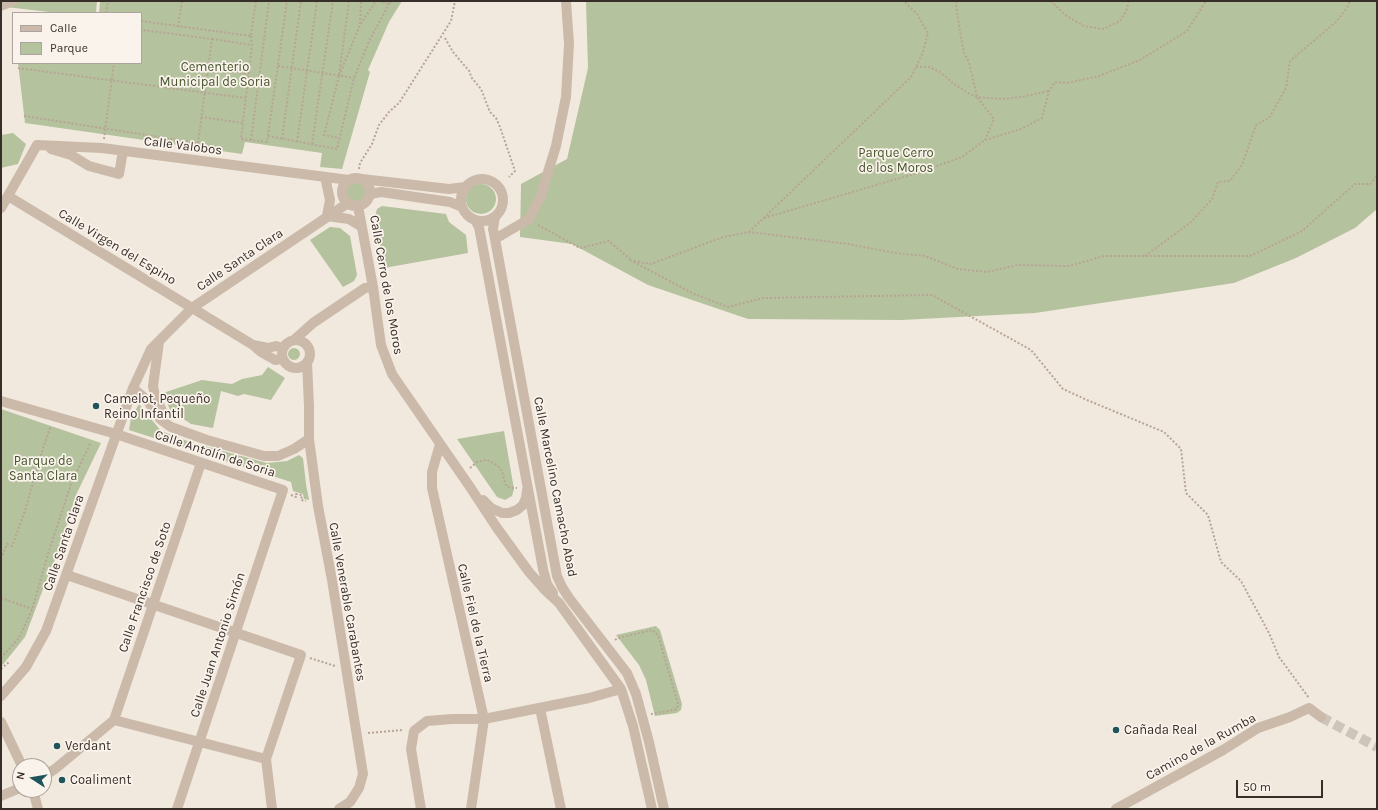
<!DOCTYPE html>
<html>
<head>
<meta charset="utf-8">
<style>
	body { margin:0 }
	#map { position:relative; width:1378px; height:810px; overflow:hidden; background:#f2e9de; font-family:Karla,sans-serif }
	canvas { display:block }
	.frame { position:absolute; inset:0; border:2px solid #382e29; pointer-events:none }
	.legend { position:absolute; left:12px; top:12px; width:130px; height:52px; box-sizing:border-box; background:#faf3eb; border:1px solid #aca49d; margin:0; padding:5px 7px; list-style:none; font-size:12px; color:#382e29 }
	.legend li { display:flex; align-items:center; gap:8px; height:20px }
	.legend b { width:20px; border:1px solid #aca49d }
	.north { position:absolute; left:12px; top:758px; width:40px; height:40px; box-sizing:border-box; background:#faf3eb; border:1px solid #aca49d; border-radius:50%; rotate:282deg; font-size:11px; font-weight:700; line-height:16px; text-align:center; color:#382e29 }
	.north::after { content:''; display:block; margin:auto; width:14px; height:18px; background:#1f555a; clip-path:polygon(50% 0,100% 100%,50% 72%,0 100%) }
	.scale { position:absolute; left:1236px; top:780px; width:87px; height:18px; box-sizing:border-box; border:2px solid #382e29; border-top:0; padding-left:5px; font-size:12px; line-height:14px; white-space:nowrap; color:#382e29; -webkit-text-stroke:3px #faf3eb; paint-order:stroke }
</style>
</head>
<body>
<div id="map">
<canvas width="1378" height="810"></canvas>
<div class="frame"></div>
<ul class="legend">
<li><b style="height:5px;background:#cbbaaa"></b>Calle</li>
<li><b style="height:11px;background:#b5c29e"></b>Parque</li>
</ul>
<div class="north">N</div>
<div class="scale">50 m</div>
</div>
<script>
const c = document.querySelector('canvas').getContext('2d');
c.lineJoin = 'round';
function paint(path, color) { c.fillStyle = color; c.fill(path, 'evenodd'); }
const shape = rows => new Path2D(rows.map(r => 'M' + r).join(''));
function trace(path, color, width, dash) { c.strokeStyle = color; c.lineWidth = width; c.lineCap = dash ? 'butt' : 'round'; c.setLineDash(dash || []); c.stroke(path); }
function drawText(font, color, halo, rows, align = 'center') {
  c.font = font + ' Karla,sans-serif'; c.lineWidth = 3.5; c.setLineDash([]); c.textBaseline = 'middle'; c.strokeStyle = halo; c.fillStyle = color; for (const [text, x, y, turn = 0] of rows) {
    c.save(); c.translate(x, y); c.rotate((+turn || 0) * Math.PI / 180); c.textAlign = isNaN(turn) ? turn : align; if (halo) c.strokeText(text, 0, 0); c.fillText(text, 0, 0); c.restore();
  }
}
paint(shape([
	[1,1,97,1,96,13,58,13,6,7],
	[100,1,402,1,389,22,368,70,370,72,342,169,320,167,322,153,245,142,242,154,25,123,18,63,141,63,141,13,99,13],
	[586,1,1377,1,1377,209,1355,228,1296,258,1234,283,1035,313,902,320,748,319,648,285,572,244,520,237,521,184,567,159,588,68],
	[13,133,26,144,18,164,1,168,1,135],
	'346 192a10 10 0 1 1 20 0a10 10 0 1 1-20 0Z',
	'466 199a15 15 0 1 1 30 0a15 15 0 1 1-30 0Z',
	[382,206,446,214,449,222,466,235,468,253,384,268,375,217,377,209],
	[330,227,340,228,350,236,357,275,354,281,343,287,310,240],
	'288 354a6 6 0 1 1 12 0a6 6 0 1 1-12 0Z',
	[268,367,285,378,271,400,244,394,238,396,221,391,213,428,191,424,170,410,163,393,202,380,232,384,242,379,262,375],
	[139,404,161,431,190,442,267,463,287,461,299,455,303,458,306,484,309,500,304,499,303,494,293,491,291,482,129,430,131,418],
	[1,409,101,443,76,495,58,553,51,568,25,637,1,667],
	[504,431,514,489,512,496,505,500,497,497,457,439],
	[656,626,660,630,682,704,681,710,677,713,655,716,646,680,639,665,616,635]
]), '#b5c29e');
trace(shape([
	[1321,717,1377,747]
]), '#cdc4ba', 10, [10, 5]);
trace(shape([
	[349,1,339,76,360,25,376,1],
	[379,1,389,4,391,1],
	[957,1,956,6,961,37,964,53,969,62,977,97,994,119,985,140],
	[1051,1,1065,15,1084,26,1103,29,1120,21,1126,11,1129,1],
	[106,13,108,1],
	[141,21,251,36,256,1],
	[360,24,361,1],
	[178,27,182,1],
	[251,36,252,45,241,139,267,142,287,1],
	[445,38,453,52,470,72,471,77,481,89,490,112,496,118,500,127,515,171,509,177],
	[212,39,252,45],
	[278,66,354,78],
	[916,67,929,67,940,72,954,84,968,93,977,97,1001,99,1021,97,1049,91],
	[18,68,245,98],
	[208,68,248,74],
	[339,76,324,135,339,138],
	[24,116,198,143,212,39,141,30],
	[201,117,243,123],
	[268,136,337,149,354,78,369,41,389,4,389,1],
	[104,139,114,63],
	[282,139,301,1],
	[251,140,269,1],
	[297,142,317,1],
	[312,144,333,1],
	[359,169,360,163,372,144,379,125,389,112,399,103,451,21,455,1],
	[764,218,917,173,962,157,985,140,1021,129,1042,118,1049,91,1055,82,1067,83,1099,76,1140,60,1187,31,1206,1],
	[538,225,580,248,609,241,630,259],
	[749,232,911,77,923,52,928,33,917,14,904,1],
	[1145,256,1191,222,1212,199,1218,182,1230,181,1242,165,1256,125,1269,118,1286,88,1290,61,1336,22,1347,8,1350,1],
	[630,260,694,294,728,307,763,298,932,295,1031,350,1063,389,1087,400,1164,432,1181,449,1186,493,1208,515,1221,562,1241,581,1269,633,1279,657,1309,698],
	[634,261,651,264,723,237,749,232,848,244,895,253,925,256,958,269,987,272,1018,265,1069,266,1104,256,1250,256,1302,231,1355,184,1371,184,1377,175],
	[470,468,477,462,486,460,490,461,498,466,502,471,505,483,507,487,517,488],
	[291,495,296,497,296,494,302,495,301,500,306,501],
	[1,559,7,544,12,546,24,514,43,448,51,426],
	[1,598,32,609],
	[615,640,618,638,652,630,658,635,678,704,677,709,673,710,651,714],
	[1,658,19,638,32,610,48,554,71,484,90,444],
	[310,658,335,666],
	[1,669,9,662],
	[368,733,403,730]
]), '#b7a494', 2, [2, 2]);
trace(shape([
	[1,6,13,1],
	[37,145,102,148,349,180],
	[51,149,71,155,89,166,119,174,123,151],
	[325,177,330,200,327,216],
	'342 192a14 14 0 1 1 28 0a14 14 0 1 1-28 0Z',
	'461 200a21 21 0 1 1 42 0a21 21 0 1 1-42 0Z',
	[362,179,449,189,465,187],
	[370,194,381,192,450,202,462,207],
	[8,196,253,345,261,352,275,360,283,359],
	[358,206,373,287,381,345,392,374,470,487,497,528,529,572,544,589,559,603,621,689,633,726,652,809],
	[1,208,37,145],
	[327,216,349,219,362,227],
	[495,217,493,229,495,239,557,576,562,587,569,598,627,673,636,694,649,742,664,809],
	[475,220,479,227,543,569,547,584,553,593],
	[495,239,529,219,540,198,556,146,566,97,569,44,566,1],
	'282 354a14 14 0 1 1 28 0a14 14 0 1 1-28 0Z',
	[294,340,313,323,365,288,373,287],
	[159,342,153,386,155,396,165,417],
	[253,345,268,348,276,346,283,348],
	[307,362,309,406,309,439,318,506,332,580,363,774,359,788,350,802,339,809],
	[133,388,147,400,160,419,171,427,207,440,264,456,278,456,294,449,309,439],
	[1,401,116,434,283,490,177,809],
	[440,444,432,472,432,488,484,719,471,809],
	[483,500,491,508,502,513,509,513,517,510,523,505,526,498,527,490],
	[67,575,301,655,266,759,272,809],
	[1,696,26,667,46,631,133,388,151,349,192,308,348,203],
	[540,708,561,809],
	[114,720,201,463],
	[114,720,266,759],
	[1,722,22,766],
	[44,776,55,769,114,720],
	[33,790,38,809],
	[1,796,20,788],
	[421,809,411,749,414,731,427,721,452,719,484,719,589,698,621,689],
	[1116,809,1223,750,1258,728,1290,717,1309,708,1321,717]
]), '#cbbaaa', 10);
for (const [x, y, r, color] of [
	[96,406,4,"#1f555a"],
	[1116,730,4,"#1f555a"],
	[57,746,4,"#1f555a"],
	[62,780,4,"#1f555a"]
]) { const dot = new Path2D(); dot.arc(x, y, r, 0, 2 * Math.PI); c.fillStyle = color; c.fill(dot); trace(dot, '#faf3eb', 1.5); }
drawText('13px', '#46562d', '#faf3eb', [
	["Cementerio",215,67],
	["Municipal de Soria",215,82],
	["Parque Cerro",896,153],
	["de los Moros",896,168],
	["Parque de",43,461],
	["Santa Clara",43,476]
]);
drawText('13px', '#382e29', '#faf3eb', [
	["Calle Valobos",183,146,7],
	["Calle Virgen del Espino",117,247,31],
	["Calle Santa Clara",240,260,-34],
	["Calle Cerro de los Moros",386,285,80],
	["Calle Antolín de Soria",215,454,18],
	["Calle Marcelino Camacho Abad",555,487,79],
	["Calle Santa Clara",64,543,-71],
	["Calle Francisco de Soto",145,587,-71],
	["Calle Venerable Carabantes",347,602,80],
	["Calle Fiel de la Tierra",475,623,77],
	["Calle Juan Antonio Simón",218,645,-72],
	["Camino de la Rumba",1201,747,-29]
]);
drawText('13px', '#382e29', '#faf3eb', [
	["Camelot, Pequeño",104,399],
	["Reino Infantil",104,414],
	["Cañada Real",1124,730],
	["Verdant",65,746],
	["Coaliment",70,780]
], 'left');
</script>
</body>
</html>
